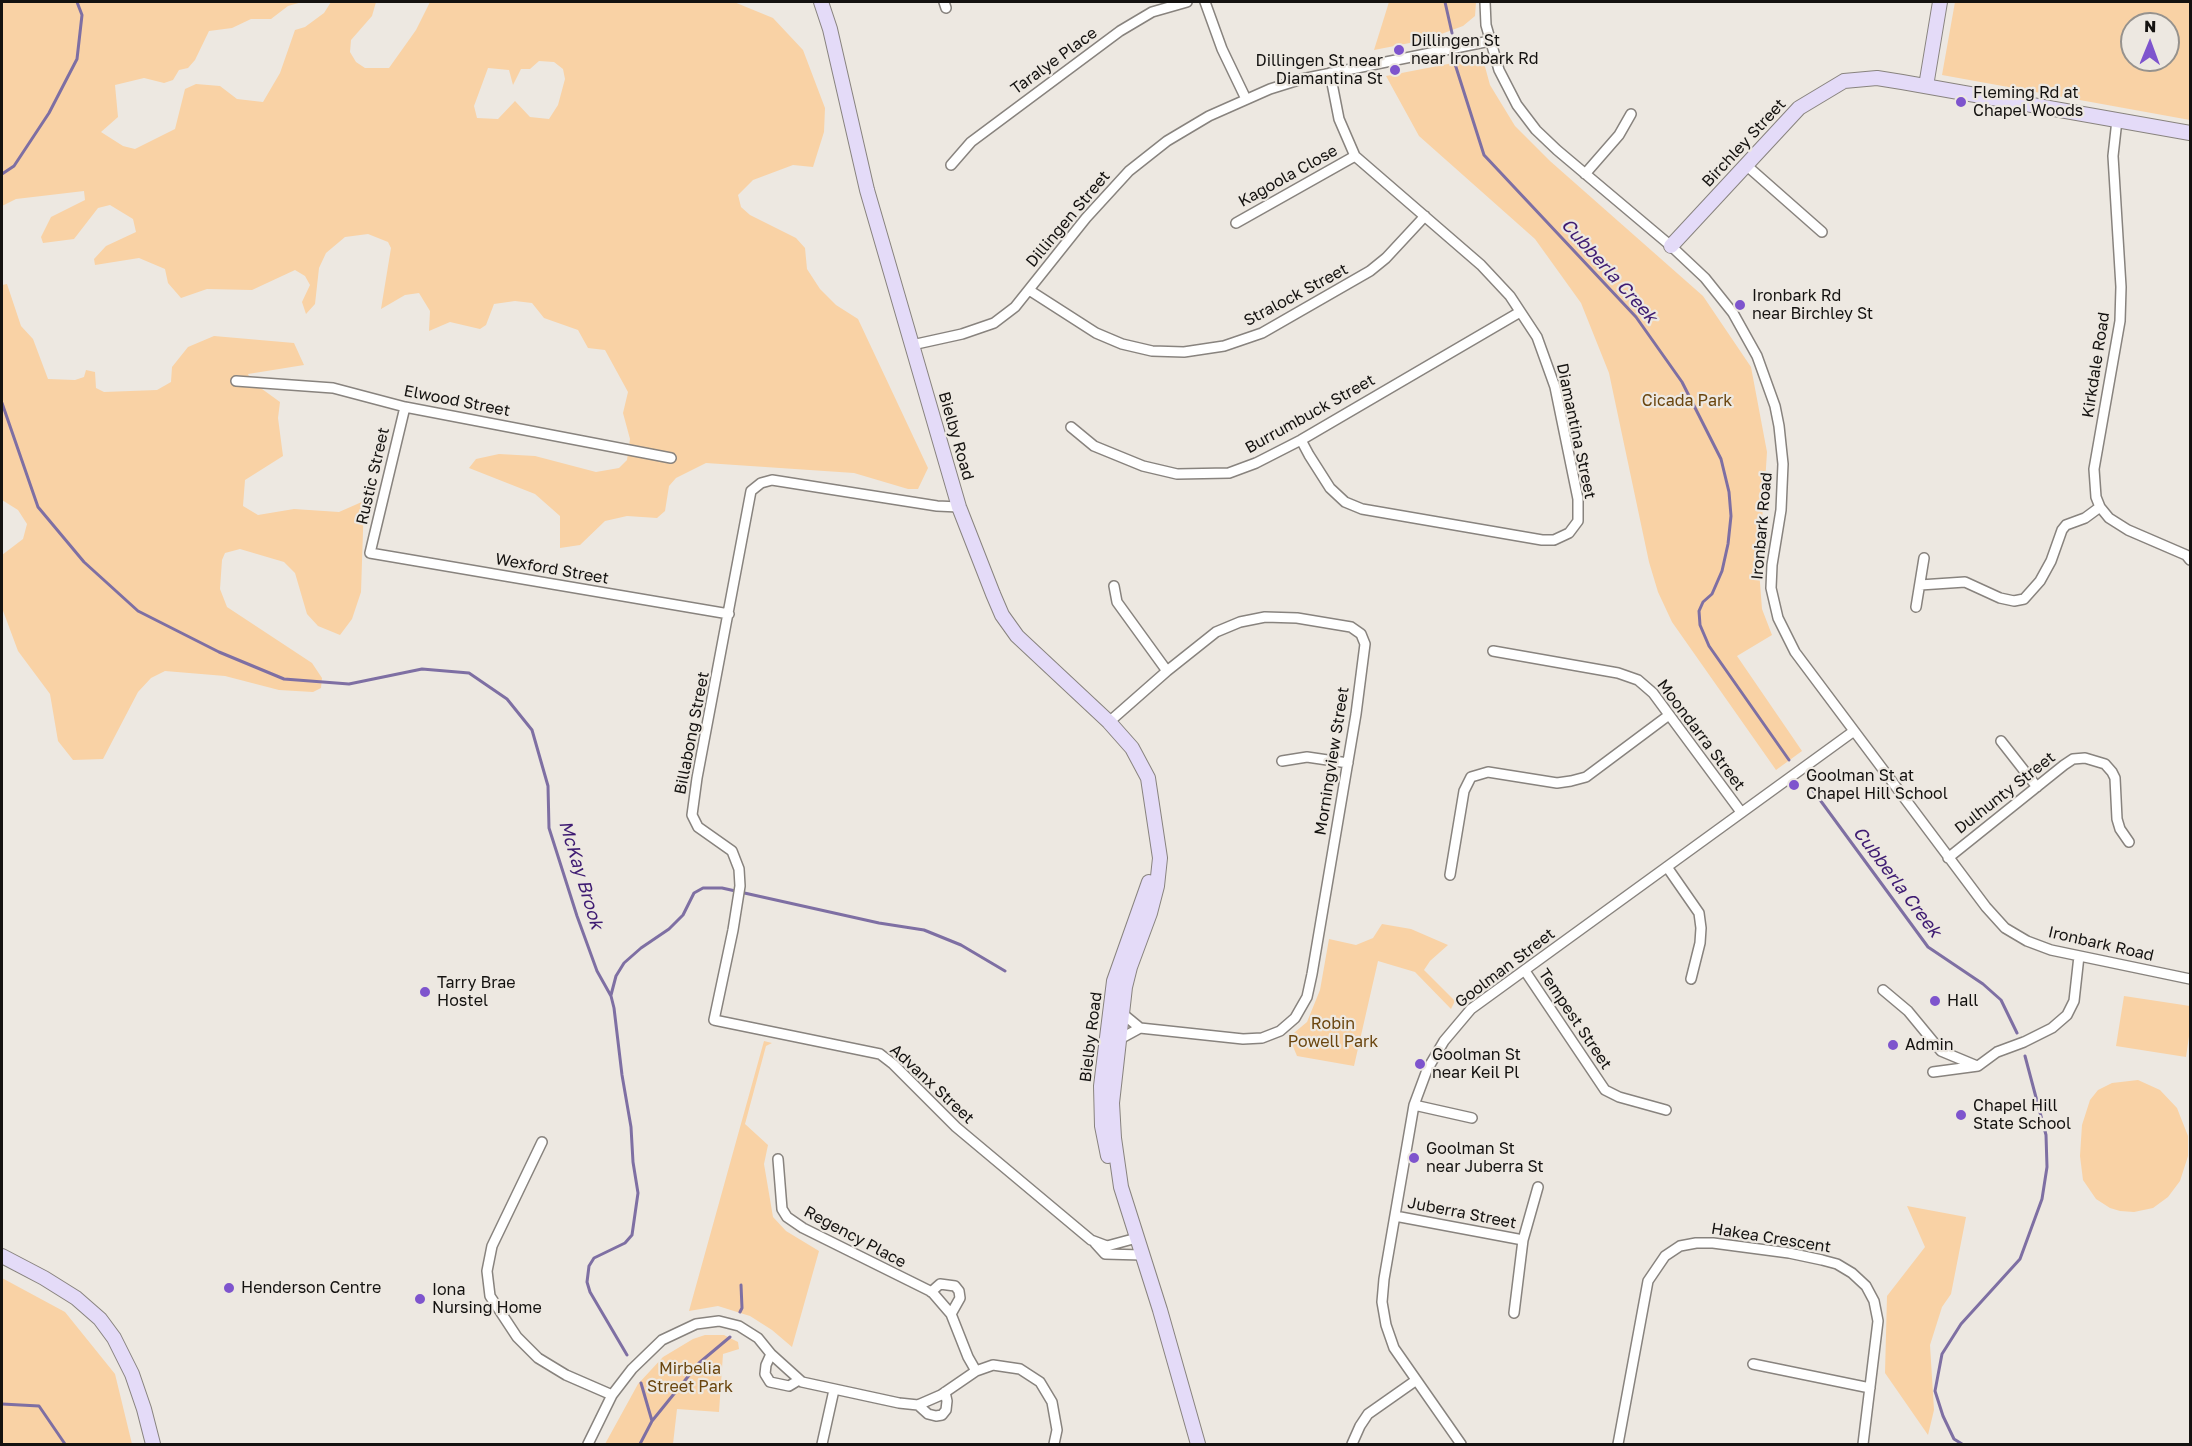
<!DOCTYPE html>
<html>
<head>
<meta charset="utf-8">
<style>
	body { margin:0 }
	#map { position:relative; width:2192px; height:1446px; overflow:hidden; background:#ede8e1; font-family:"Golos Text",sans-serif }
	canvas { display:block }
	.frame { position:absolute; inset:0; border:3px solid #141210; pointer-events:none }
	.north { position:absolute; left:2120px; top:12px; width:60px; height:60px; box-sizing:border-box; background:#ede8e1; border:2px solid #96928d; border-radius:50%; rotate:1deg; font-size:16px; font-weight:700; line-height:24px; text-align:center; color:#141210 }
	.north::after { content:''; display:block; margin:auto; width:21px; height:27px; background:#7e54cd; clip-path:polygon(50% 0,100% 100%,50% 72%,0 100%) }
</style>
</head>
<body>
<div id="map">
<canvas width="2192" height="1446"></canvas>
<div class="frame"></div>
<div class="north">N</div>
</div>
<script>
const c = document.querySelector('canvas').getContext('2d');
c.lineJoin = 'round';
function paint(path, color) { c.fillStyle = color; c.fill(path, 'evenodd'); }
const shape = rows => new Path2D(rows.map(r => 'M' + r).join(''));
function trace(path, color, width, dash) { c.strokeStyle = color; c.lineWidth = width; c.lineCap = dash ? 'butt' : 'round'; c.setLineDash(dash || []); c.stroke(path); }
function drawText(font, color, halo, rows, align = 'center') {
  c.font = font + ' "Golos Text",sans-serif'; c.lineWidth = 4.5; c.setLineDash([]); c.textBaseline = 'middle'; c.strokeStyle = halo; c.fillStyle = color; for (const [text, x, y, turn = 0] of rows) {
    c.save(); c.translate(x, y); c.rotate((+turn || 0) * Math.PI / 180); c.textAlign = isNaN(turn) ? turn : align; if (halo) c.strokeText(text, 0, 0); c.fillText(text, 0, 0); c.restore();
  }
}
paint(shape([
	[2,2,302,2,288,6,271,19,251,19,232,28,209,31,195,60,188,68,179,70,173,80,164,83,144,78,115,85,118,117,101,132,123,146,135,149,175,129,185,89,196,84,220,86,237,99,263,102,280,73,295,30,305,27,324,13,331,2,376,2,372,16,351,40,350,52,356,62,365,68,389,68,416,30,430,2,734,2,773,18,803,50,825,108,824,132,813,167,793,165,753,180,738,195,741,207,750,215,796,238,805,248,807,269,820,289,836,305,858,319,928,468,918,489,908,489,854,473,706,463,676,478,669,486,665,511,657,518,627,516,605,521,580,545,560,548,560,516,535,494,469,468,476,459,499,454,535,456,596,472,619,468,627,460,630,439,623,413,628,392,605,350,588,348,578,330,544,318,532,303,515,301,494,304,486,325,480,329,450,322,429,331,430,311,419,293,405,295,381,309,391,248,388,242,368,234,345,237,326,253,319,268,315,304,306,314,302,302,310,285,305,276,295,270,252,290,207,289,181,298,168,283,165,269,139,258,95,265,94,259,106,246,136,232,133,219,110,205,98,208,74,239,43,243,41,237,51,217,85,200,84,191,16,199,2,206],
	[539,61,554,62,563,69,565,79,558,105,549,119,530,117,515,101,498,119,477,118,474,106,488,68,509,70,513,85,521,69,530,69],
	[1389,2,1476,2,1475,16,1463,26,1425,40,1374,50],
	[1955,2,2190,2,2190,120,1942,75],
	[2132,24,2168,24,2168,60,2132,60],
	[1479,58,1484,63,1490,85,1515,126,1550,161,1703,296,1751,367,1767,452,1764,499,1758,557,1762,609,1772,635,1737,656,1802,751,1776,770,1672,622,1658,592,1649,562,1609,373,1581,303,1535,239,1419,136,1386,76],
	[7,284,21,326,33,339,48,379,75,380,84,377,86,370,95,372,96,388,104,392,157,390,171,382,172,367,188,347,214,336,294,343,304,365,248,374,251,381,280,402,278,418,283,456,245,480,243,506,258,515,294,509,339,512,364,501,361,592,352,619,340,635,318,626,307,614,295,573,284,562,240,549,225,553,222,560,220,589,227,607,312,663,322,678,321,688,313,692,279,690,225,676,165,671,151,678,138,692,103,759,73,760,58,741,50,694,18,651,2,608,2,555,23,539,27,524,18,510,2,500,2,285],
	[1382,924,1411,929,1448,945,1430,961,1424,970,1455,1001,1451,1009,1415,972,1378,961,1354,1066,1297,1056,1289,1037,1307,1022,1320,990,1329,939,1356,945,1373,938],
	[2124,996,2190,1006,2190,1029,2186,1057,2116,1046],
	[764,1041,772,1043,766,1046,745,1124,768,1145,764,1164,773,1217,786,1231,819,1251,792,1347,772,1330,750,1316,718,1306,689,1311],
	[2138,1080,2160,1090,2177,1108,2188,1136,2188,1156,2180,1181,2168,1197,2153,1208,2134,1212,2120,1211,2110,1208,2096,1199,2083,1180,2080,1156,2082,1125,2090,1100,2098,1090,2112,1083],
	[1907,1206,1966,1217,1951,1294,1942,1307,1930,1345,1934,1410,1928,1435,1885,1373,1887,1296,1925,1247],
	[2,1278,65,1312,115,1374,132,1444,2,1444],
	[705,1335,724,1335,738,1342,739,1349,723,1354,719,1412,677,1409,673,1444,605,1444,638,1384,663,1357,693,1339]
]), '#f9d2a5');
trace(shape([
	[1445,2,1452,33],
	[1455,64,1484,155,1636,317,1682,382,1721,459,1729,492,1731,516,1728,544,1722,571,1712,594,1703,602,1699,611,1700,625,1709,646,1789,760],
	[2,174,14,166,49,113,77,59,82,15,77,2],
	[2,403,38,507,84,562,138,611,219,652,284,679,349,684,422,669,469,673,507,699,532,730,548,786,549,828,577,916,597,971,611,996,614,1008,622,1075,631,1127,633,1162,638,1193,632,1235,625,1243,594,1258,589,1266,587,1282,590,1292,627,1355],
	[1812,789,1928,947,1983,984,2001,1000,2017,1033],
	[611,995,616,976,624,963,641,948,669,929,683,915,694,893,703,888,722,888,879,923,924,930,961,945,1005,971],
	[740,1312,742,1308,741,1285],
	[641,1383,652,1421],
	[2,1404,39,1406,65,1444],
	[640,1444,652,1421,699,1363,730,1337],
	[1962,1444,1954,1439,1943,1416,1935,1391,1942,1354,1961,1324,2020,1259,2042,1199,2047,1167,2046,1135,2025,1056]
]), '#7e6fa3', 3);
const street = shape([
	[944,2,946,8],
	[1205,2,1222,49,1246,99],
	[1485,2,1486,25,1499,70,1517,105,1536,130,1557,150,1671,246,1705,278,1733,313,1757,356,1775,406,1779,426,1783,464,1781,510,1772,565,1771,588,1778,618,1795,652,1986,907,2005,928,2027,941,2051,950,2190,979],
	[2117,120,2113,156,2121,287,2120,321,2094,469,2096,497,2100,507,2109,518,2128,530,2186,555,2190,560],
	[951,165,971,142,1120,31,1152,12,1187,2],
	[1746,165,1822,232],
	[1585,174,1619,135,1631,114],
	[1236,223,1355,156],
	[1029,290,1096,333,1122,344,1152,351,1184,352,1224,346,1262,333,1370,271,1386,258,1425,216],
	[912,345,962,334,994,323,1015,307,1086,218,1129,171,1167,141,1209,116,1270,89,1302,79,1490,41],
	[236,381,333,388,405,407,671,458],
	[405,407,370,553,729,614],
	[1071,427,1094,446,1143,466,1177,474,1229,473,1256,463,1301,440,1520,312],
	[1301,440,1309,455,1330,488,1345,502,1362,509,1542,540,1554,540,1569,533,1578,521,1578,499,1555,387,1537,337,1510,296,1481,265,1355,156,1339,119,1330,73],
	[959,507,937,506,772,480,761,483,751,491,697,778,692,815,698,827,732,851,739,869,740,886,733,930,714,1020,880,1054,893,1064,956,1127,1091,1240,1107,1246,1133,1239],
	[1920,585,1965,582,2000,598,2014,601,2024,599,2040,581,2051,561,2062,530,2066,525,2085,518,2100,507],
	[1114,586,1117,602,1167,671],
	[1916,607,1924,558],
	[1493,651,1618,673,1638,680,1653,693,1741,812],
	[1109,722,1167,671,1216,632,1240,622,1265,617,1297,618,1351,627,1361,634,1365,644,1356,714,1312,974,1307,997,1295,1018,1280,1031,1262,1038,1243,1039,1140,1028,1123,1014],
	[2001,741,2037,787],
	[1282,761,1307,757,1348,763],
	[1948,858,2064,765,2073,759,2085,758,2105,764,2112,772,2115,778,2117,819,2120,829,2129,842],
	[1667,867,1699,913,1701,928,1700,943,1691,979],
	[1450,875,1464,791,1471,777,1488,772,1557,783,1571,781,1586,777,1669,715],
	[1525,971,1605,1090,1619,1097,1666,1110],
	[1883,990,1908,1011,1941,1051,1977,1066],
	[1118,1040,1140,1028],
	[1933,1072,1978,1066,1997,1052,2024,1042,2052,1028,2067,1015,2074,1001,2079,956],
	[1414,1105,1472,1118],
	[542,1142,492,1246,487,1271,490,1296,517,1337,538,1358,566,1375,612,1395],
	[778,1159,782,1209,787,1217,803,1228,932,1292,951,1314,968,1357,976,1371],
	[1395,1216,1523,1240],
	[1095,1243,1105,1254,1142,1255],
	[931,1292,940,1284,955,1286,959,1291,960,1298,951,1314],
	[1514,1313,1523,1240,1538,1187],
	[771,1354,766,1365,765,1374,770,1382,789,1386,799,1380],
	[1753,1364,1870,1388],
	[918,1405,928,1414,936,1416,942,1415,946,1410,947,1401,945,1392],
	[588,1444,612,1395,632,1369,662,1340,696,1324,719,1321,739,1326,758,1338,771,1354,802,1382,899,1403,918,1405,941,1395,976,1371,993,1365,1020,1369,1040,1382,1052,1402,1057,1430,1054,1444],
	[822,1444,834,1390],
	[1352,1444,1360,1426,1368,1414,1415,1381],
	[1461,1444,1394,1348,1386,1325,1382,1302,1384,1279,1414,1105,1427,1070,1444,1041,1471,1009,1854,731],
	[1618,1444,1648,1281,1665,1256,1680,1246,1696,1243,1713,1243,1789,1253,1822,1260,1837,1264,1852,1273,1866,1286,1874,1301,1878,1321,1863,1444]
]);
const secondary = shape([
	[821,2,830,29,867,190,912,345,959,507,993,594,1002,615,1017,636,1109,722,1132,748,1148,778,1160,858,1157,886,1150,913,1130,967,1125,987,1112,1103,1114,1138,1121,1187,1160,1310,1198,1444],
	[1926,86,1940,2],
	[1671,246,1799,108,1844,81,1877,78,1902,82,2190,133],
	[1108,1156,1102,1126,1101,1086,1114,981,1149,882],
	[2,1256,44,1278,76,1298,100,1319,114,1338,132,1374,144,1409,153,1444]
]);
trace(street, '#88837e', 12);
trace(secondary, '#88837e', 16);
trace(street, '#fff', 9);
trace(secondary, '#e4dbf8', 14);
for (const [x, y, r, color] of [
	[1399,50,6,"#7e54cd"],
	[1395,70,6,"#7e54cd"],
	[1961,102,6,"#7e54cd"],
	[1740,305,6,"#7e54cd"],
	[1794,785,6,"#7e54cd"],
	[425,992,6,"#7e54cd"],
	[1935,1001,6,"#7e54cd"],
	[1893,1045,6,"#7e54cd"],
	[1420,1064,6,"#7e54cd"],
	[1961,1115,6,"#7e54cd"],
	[1414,1158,6,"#7e54cd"],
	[229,1288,6,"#7e54cd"],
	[420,1299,6,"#7e54cd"]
]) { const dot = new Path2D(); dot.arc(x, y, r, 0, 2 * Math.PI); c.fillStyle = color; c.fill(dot); trace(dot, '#ede8e1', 2); }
drawText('16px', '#141210', '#ede8e1', [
	["Dillingen St",1411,41],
	["near Ironbark Rd",1411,59],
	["Dillingen St near",1383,61,"right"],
	["Diamantina St",1383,79,"right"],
	["Fleming Rd at",1973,93],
	["Chapel Woods",1973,111],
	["Ironbark Rd",1752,296],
	["near Birchley St",1752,314],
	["Goolman St at",1806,776],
	["Chapel Hill School",1806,794],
	["Tarry Brae",437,983],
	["Hostel",437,1001],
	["Hall",1947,1001],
	["Admin",1905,1045],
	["Goolman St",1432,1055],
	["near Keil Pl",1432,1073],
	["Chapel Hill",1973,1106],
	["State School",1973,1124],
	["Goolman St",1426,1149],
	["near Juberra St",1426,1167],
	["Henderson Centre",241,1288],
	["Iona",432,1290],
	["Nursing Home",432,1308]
], 'left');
drawText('16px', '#141210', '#ede8e1', [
	["Taralye Place",1054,61,-36],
	["Birchley Street",1744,143,-47],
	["Kagoola Close",1288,176,-29],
	["Dillingen Street",1068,219,-50],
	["Stralock Street",1296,295,-28],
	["Kirkdale Road",2096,365,-81],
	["Elwood Street",457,401,11],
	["Burrumbuck Street",1310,414,-29],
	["Diamantina Street",1576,431,78],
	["Bielby Road",956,436,74],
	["Rustic Street",373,476,-77],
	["Ironbark Road",1762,526,-85],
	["Wexford Street",552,569,10],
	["Billabong Street",692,733,-79],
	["Moondarra Street",1701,735,53],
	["Morningview Street",1332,761,-81],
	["Dulhunty Street",2005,793,-38],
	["Ironbark Road",2101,944,13],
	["Goolman Street",1505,968,-37],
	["Tempest Street",1575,1019,56],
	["Bielby Road",1091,1037,-83],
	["Advanx Street",932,1084,43],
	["Juberra Street",1462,1213,11],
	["Regency Place",855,1237,28],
	["Hakea Crescent",1771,1238,9]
]);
drawText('16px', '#6a450e', '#ede8e1', [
	["Cicada Park",1687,401],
	["Robin",1333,1024],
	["Powell Park",1333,1042],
	["Mirbelia",690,1369],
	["Street Park",690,1387]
]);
drawText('italic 18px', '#3e1b72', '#ede8e1', [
	["Cubberla Creek",1609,271,48],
	["McKay Brook",581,875,73],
	["Cubberla Creek",1897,882,53]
]);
</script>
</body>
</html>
